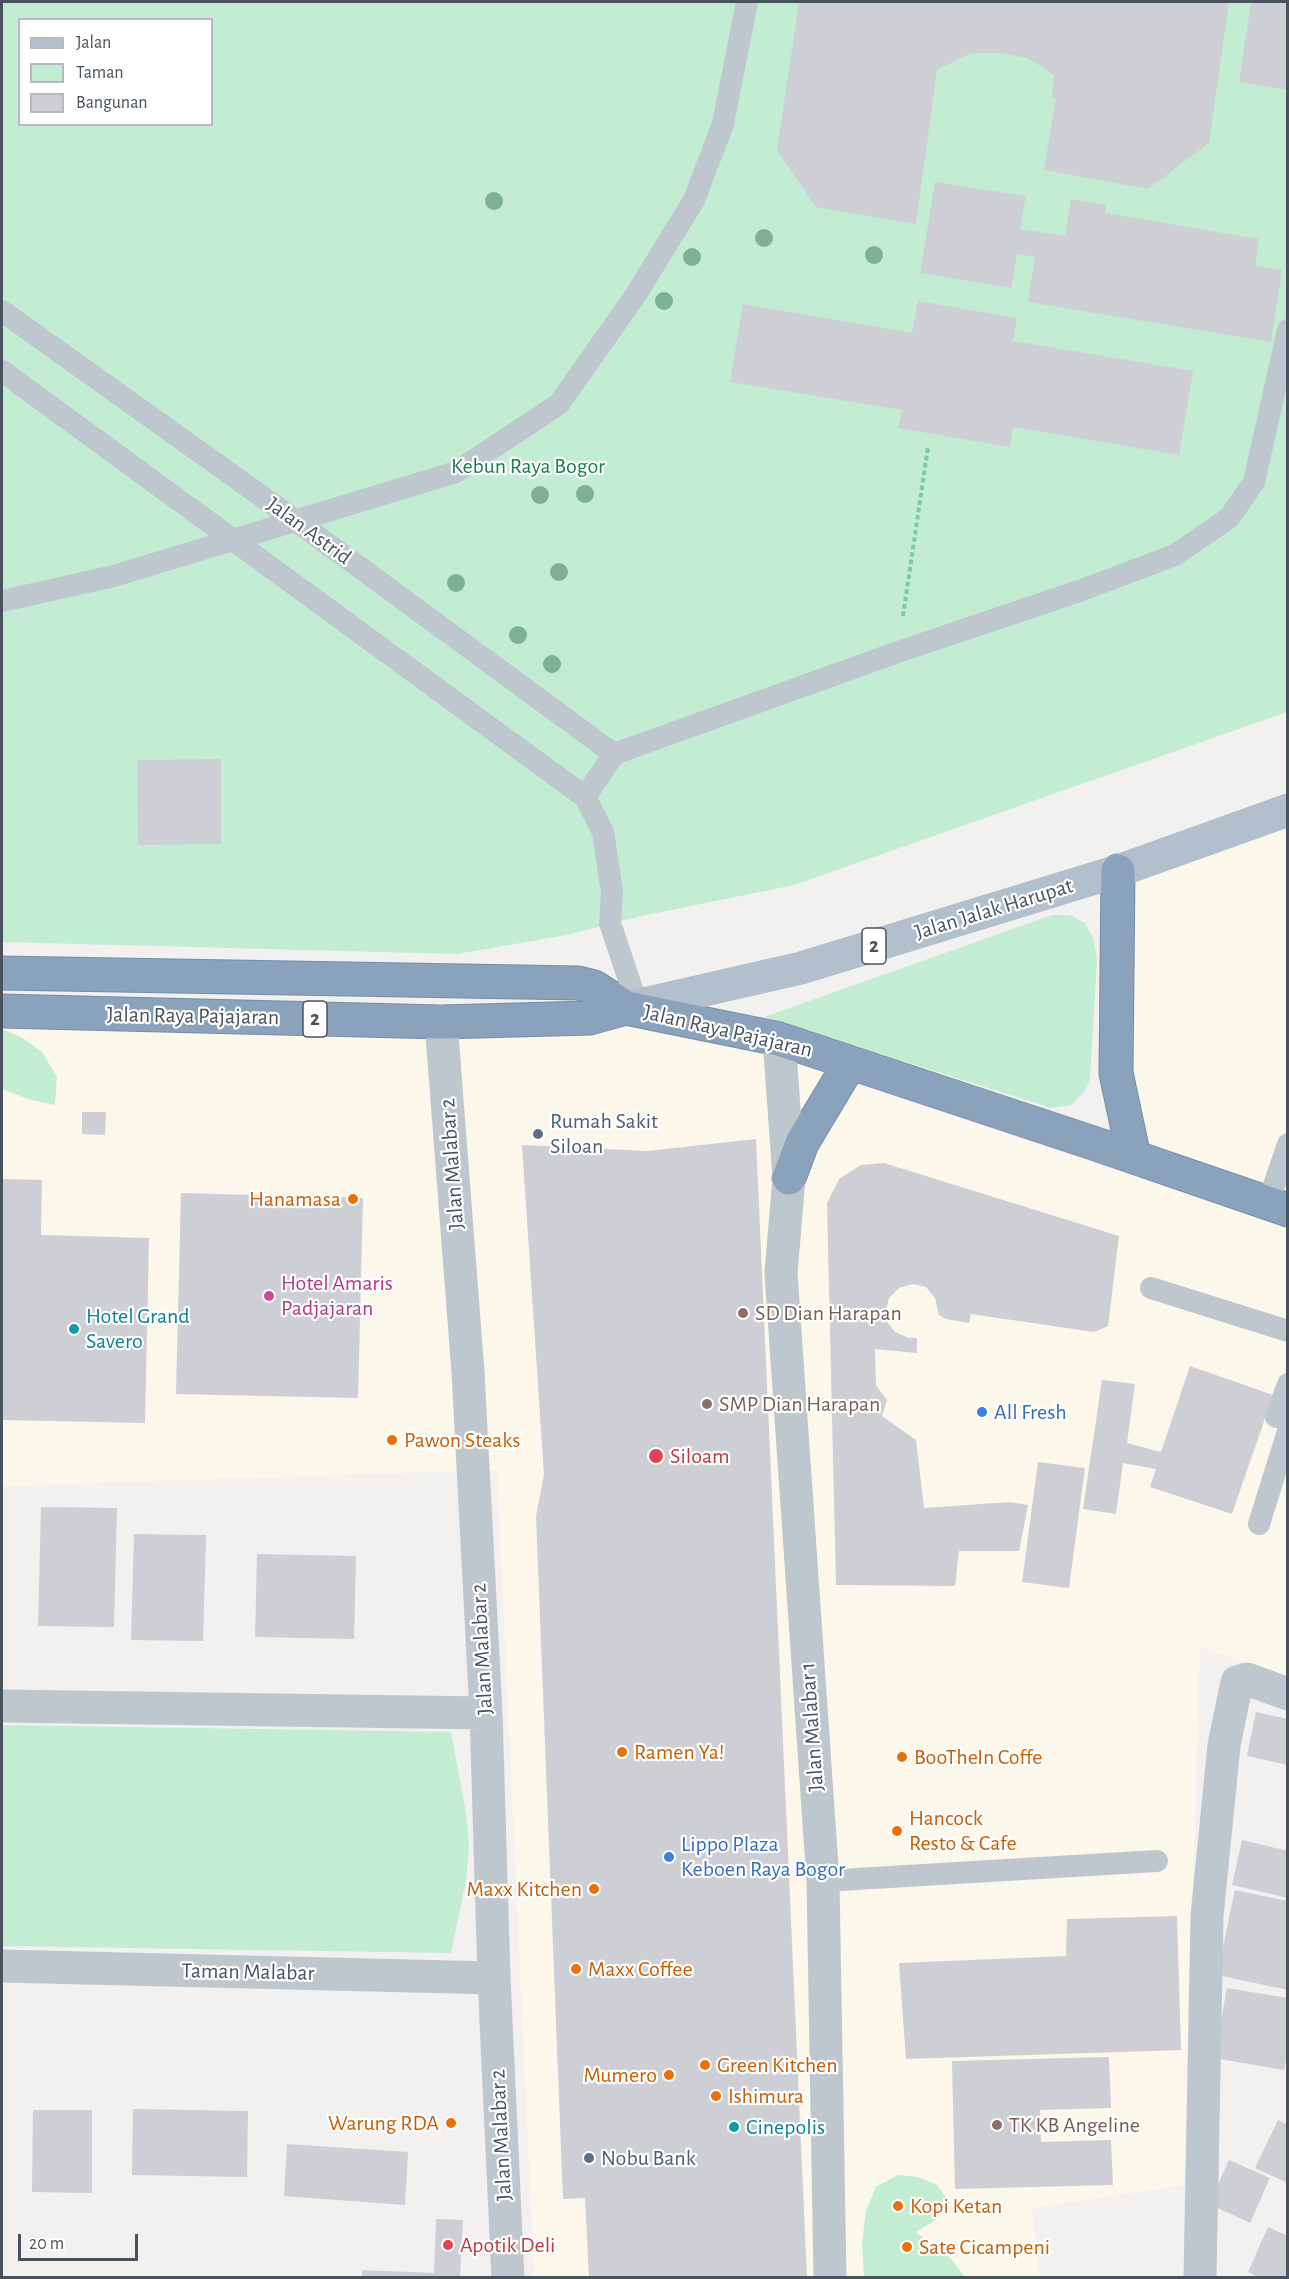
<!DOCTYPE html>
<html>
<head>
<meta charset="utf-8">
<style>
	body { margin:0 }
	#map { position:relative; width:1289px; height:2279px; overflow:hidden; background:#f3f0f0; font-family:"Alegreya Sans",sans-serif }
	canvas { display:block }
	.frame { position:absolute; inset:0; border:3px solid #49535d; pointer-events:none }
	.legend { position:absolute; left:18px; top:18px; width:195px; height:108px; box-sizing:border-box; background:#fff; border:2px solid #b6babe; margin:0; padding:8px 10px; list-style:none; font-size:18px; color:#49535d }
	.legend li { display:flex; align-items:center; gap:12px; height:30px }
	.legend b { width:30px; border:2px solid #b6babe }
	.scale { position:absolute; left:18px; top:2234px; width:120px; height:27px; box-sizing:border-box; border:3px solid #49535d; border-top:0; padding-left:8px; font-size:18px; line-height:21px; white-space:nowrap; color:#49535d; -webkit-text-stroke:4px #fff; paint-order:stroke }
</style>
</head>
<body>
<div id="map">
<canvas width="1289" height="2279"></canvas>
<div class="frame"></div>
<ul class="legend">
<li><b style="height:8px;background:#b2bfcd"></b>Jalan</li>
<li><b style="height:16px;background:#c2edd3"></b>Taman</li>
<li><b style="height:16px;background:#cdcfd4"></b>Bangunan</li>
</ul>
<div class="scale">20 m</div>
</div>
<script>
const c = document.querySelector('canvas').getContext('2d');
c.lineJoin = 'round';
function paint(path, color) { c.fillStyle = color; c.fill(path, 'evenodd'); }
const shape = rows => new Path2D(rows.map(r => 'M' + r).join(''));
function trace(path, color, width, dash) { c.strokeStyle = color; c.lineWidth = width; c.lineCap = dash ? 'butt' : 'round'; c.setLineDash(dash || []); c.stroke(path); }
function drawText(font, color, halo, rows, align = 'center') {
  c.font = font + ' "Alegreya Sans",sans-serif'; c.lineWidth = 4.5; c.setLineDash([]); c.textBaseline = 'middle'; c.strokeStyle = halo; c.fillStyle = color; for (const [text, x, y, turn = 0] of rows) {
    c.save(); c.translate(x, y); c.rotate((+turn || 0) * Math.PI / 180); c.textAlign = isNaN(turn) ? turn : align; if (halo) c.strokeText(text, 0, 0); c.fillText(text, 0, 0); c.restore();
  }
}
paint(shape([
	[1287,810,1287,1676,1200,1647,1184,2185,1032,2208,1040,2277,534,2277,497,1470,2,1486,2,1012,626,1008,1134,1157,1118,871]
]), '#fbf7eb');
paint(shape([
	[2,2,1287,2,1287,712,794,885,637,917,567,935,457,954,2,942],
	[20,20,212,20,212,124,20,124],
	[1052,915,1070,915,1085,923,1094,940,1097,959,1090,1080,1084,1092,1071,1105,1051,1108,764,1017],
	[2,1029,21,1037,42,1052,57,1077,55,1105,28,1099,2,1089],
	[2,1725,451,1732,466,1813,469,1846,466,1880,451,1953,2,1946],
	[898,2175,918,2177,937,2185,950,2203,936,2220,916,2232,950,2258,965,2277,864,2277,862,2242,866,2211,876,2187]
]), '#c2edd3');
paint(shape([
	[799,2,1229,2,1209,143,1148,189,1044,170,1056,98,1052,97,1054,75,1028,58,1001,53,971,53,937,70,916,224,816,207,777,150],
	[1251,2,1288,2,1288,90,1239,82],
	[935,182,1026,196,1020,229,1065,236,1071,199,1106,205,1105,213,1259,239,1255,266,1282,270,1271,342,1028,302,1035,257,1017,254,1011,288,920,273],
	[918,301,1017,318,1013,341,1193,371,1179,455,1013,427,1010,447,898,428,902,410,730,382,743,304,912,333],
	[221,759,221,844,138,845,137,760],
	[82,1112,106,1112,105,1135,82,1134],
	[756,1139,807,2278,589,2278,585,2198,563,2199,536,1516,544,1475,522,1145,647,1151],
	[884,1163,1119,1236,1108,1326,1094,1332,971,1314,969,1323,946,1319,939,1315,935,1298,926,1287,913,1284,899,1288,889,1298,886,1311,888,1323,895,1332,909,1338,917,1338,917,1353,875,1349,876,1386,887,1400,882,1416,916,1440,924,1508,1010,1502,1028,1505,1019,1551,959,1551,955,1586,836,1585,827,1203,839,1179,861,1165],
	[2,1179,42,1180,41,1235,149,1238,145,1423,2,1420],
	[181,1193,363,1198,358,1398,176,1394],
	[1190,1366,1273,1395,1232,1514,1150,1487,1156,1469,1123,1463,1116,1514,1083,1509,1102,1380,1135,1384,1127,1443,1161,1452],
	[1038,1462,1085,1468,1069,1588,1022,1582],
	[41,1507,117,1508,114,1627,38,1626],
	[134,1534,206,1535,203,1641,131,1640],
	[257,1554,356,1556,354,1639,255,1637],
	[1256,1712,1288,1719,1288,1765,1247,1756],
	[1242,1840,1288,1851,1288,1898,1232,1885],
	[1235,1890,1288,1901,1288,1990,1217,1975],
	[1177,1916,1181,2050,906,2059,899,1963,1066,1956,1067,1919],
	[1227,1988,1288,1998,1288,2049,1284,2070,1214,2058],
	[1109,2057,1111,2108,1040,2110,1041,2142,1111,2140,1113,2185,955,2189,952,2061],
	[133,2109,248,2111,247,2177,132,2175],
	[33,2110,92,2110,92,2193,32,2192],
	[1278,2120,1288,2125,1288,2183,1255,2168],
	[287,2144,408,2152,405,2205,284,2196],
	[1229,2160,1270,2178,1250,2223,1209,2204],
	[436,2219,463,2220,460,2278,362,2278,362,2270,434,2273],
	[1268,2227,1288,2236,1288,2278,1260,2278,1248,2272]
]), '#cdcfd4');
const highway = shape([
	[1118,871,1116,1073,1134,1157],
	[2,973,578,983,594,987,626,1008],
	[2,1011,441,1022,590,1018,626,1008,779,1039,1096,1144,1288,1210],
	[789,1178,802,1143,850,1063]
]);
trace(highway, '#768da8', 35);
trace(shape([
	[903,616,928,447]
]), '#7bcaa4', 4, [4.5, 3]);
trace(shape([
	[2,311,295,520,614,754],
	[2,371,585,797,603,832,612,892,610,923,637,1004],
	[2,601,114,576,456,472,559,404,637,293,694,200,723,124,747,2],
	[585,797,614,754,898,652,1082,590,1175,555,1229,518,1254,482,1288,330],
	[1268,1203,1288,1144],
	[1151,1288,1288,1331],
	[1276,1417,1288,1384],
	[1259,1524,1288,1431],
	[823,1881,1157,1861]
]), '#bfc7ce', 22);
trace(shape([
	[441,1022,468,1372,486,1713,494,1978,508,2278],
	[779,1039,789,1178,781,1273,823,1881,830,2278],
	[2,1706,486,1713],
	[2,1966,494,1978],
	[1200,2278,1207,1916,1224,1745,1237,1682,1247,1679,1288,1694]
]), '#bfc7ce', 33);
trace(shape([
	[626,1008,801,968,1118,871,1288,810]
]), '#b2bfcd', 33);
trace(highway, '#8ba2bc', 33);
c.fillStyle = '#7db097';
for (const [x, y] of [
	[494,201],
	[764,238],
	[874,255],
	[692,257],
	[664,301],
	[585,494],
	[540,495],
	[559,572],
	[456,583],
	[518,635],
	[552,664]
]) { c.beginPath(); c.arc(x, y, 9, 0, 2 * Math.PI); c.fill(); }
for (const [x, y, r, color] of [
	[538,1134,6,"#5c6f8a"],
	[353,1199,6,"#e8710a"],
	[269,1296,6,"#d1479c"],
	[743,1313,6,"#8d6e63"],
	[74,1329,6,"#0f9aa8"],
	[707,1404,6,"#8d6e63"],
	[982,1412,6,"#3f7fe0"],
	[392,1440,6,"#e8710a"],
	[656,1456,8,"#e0444e"],
	[622,1752,6,"#e8710a"],
	[902,1757,6,"#e8710a"],
	[897,1831,6,"#e8710a"],
	[669,1857,6,"#3f7fe0"],
	[594,1889,6,"#e8710a"],
	[576,1969,6,"#e8710a"],
	[705,2065,6,"#e8710a"],
	[669,2075,6,"#e8710a"],
	[716,2096,6,"#e8710a"],
	[451,2123,6,"#e8710a"],
	[997,2125,6,"#8d6e63"],
	[734,2127,6,"#0f9aa8"],
	[589,2158,6,"#5c6f8a"],
	[898,2206,6,"#e8710a"],
	[448,2245,6,"#e0444e"],
	[907,2247,6,"#e8710a"]
]) { const dot = new Path2D(); dot.arc(x, y, r, 0, 2 * Math.PI); c.fillStyle = color; c.fill(dot); trace(dot, '#fff', 2); }
for (const [x, y, w] of [
	[874,946,24],
	[315,1019,24]
]) { const box = new Path2D(); box.roundRect(x - w / 2, y - 18, w, 36, 4.5); c.fillStyle = '#fff'; c.fill(box); trace(box, '#49535d', 1.5); }
drawText('bold 21px', '#49535d', null, [
	["2",874,946],
	["2",315,1019]
]);
drawText('22px', '#1c7c4e', '#fff', [
	["Kebun Raya Bogor",528,466]
]);
drawText('22px', '#49535d', '#fff', [
	["Jalan Astrid",309,531,36],
	["Jalan Jalak Harupat",994,909,-17],
	["Jalan Raya Pajajaran",193,1016,1],
	["Jalan Raya Pajajaran",728,1031,13],
	["Jalan Malabar 2",452,1164,-94],
	["Jalan Malabar 2",482,1649,-93],
	["Jalan Malabar 1",812,1727,-94],
	["Taman Malabar",248,1972,1],
	["Jalan Malabar 2",501,2135,-93]
]);
drawText('22px', '#4e5e75', '#fff', [
	["Rumah Sakit",550,1121],
	["Siloan",550,1146],
	["Nobu Bank",601,2158]
], 'left');
drawText('22px', '#c56008', '#fff', [
	["Hanamasa",341,1199,"right"],
	["Pawon Steaks",404,1440],
	["Ramen Ya!",634,1752],
	["BooTheIn Coffe",914,1757],
	["Hancock",909,1818],
	["Resto & Cafe",909,1843],
	["Maxx Kitchen",582,1889,"right"],
	["Maxx Coffee",588,1969],
	["Green Kitchen",717,2065],
	["Mumero",657,2075,"right"],
	["Ishimura",728,2096],
	["Warung RDA",439,2123,"right"],
	["Kopi Ketan",910,2206],
	["Sate Cicampeni",919,2247]
], 'left');
drawText('22px', '#b23c85', '#fff', [
	["Hotel Amaris",281,1283],
	["Padjajaran",281,1308]
], 'left');
drawText('22px', '#785e54', '#fff', [
	["SD Dian Harapan",755,1313],
	["SMP Dian Harapan",719,1404],
	["TK KB Angeline",1009,2125]
], 'left');
drawText('22px', '#0d838f', '#fff', [
	["Hotel Grand",86,1316],
	["Savero",86,1341],
	["Cinepolis",746,2127]
], 'left');
drawText('22px', '#366cbe', '#fff', [
	["All Fresh",994,1412],
	["Lippo Plaza",681,1844],
	["Keboen Raya Bogor",681,1869]
], 'left');
drawText('22px', '#be3a42', '#fff', [
	["Siloam",670,1456],
	["Apotik Deli",460,2245]
], 'left');
</script>
</body>
</html>
